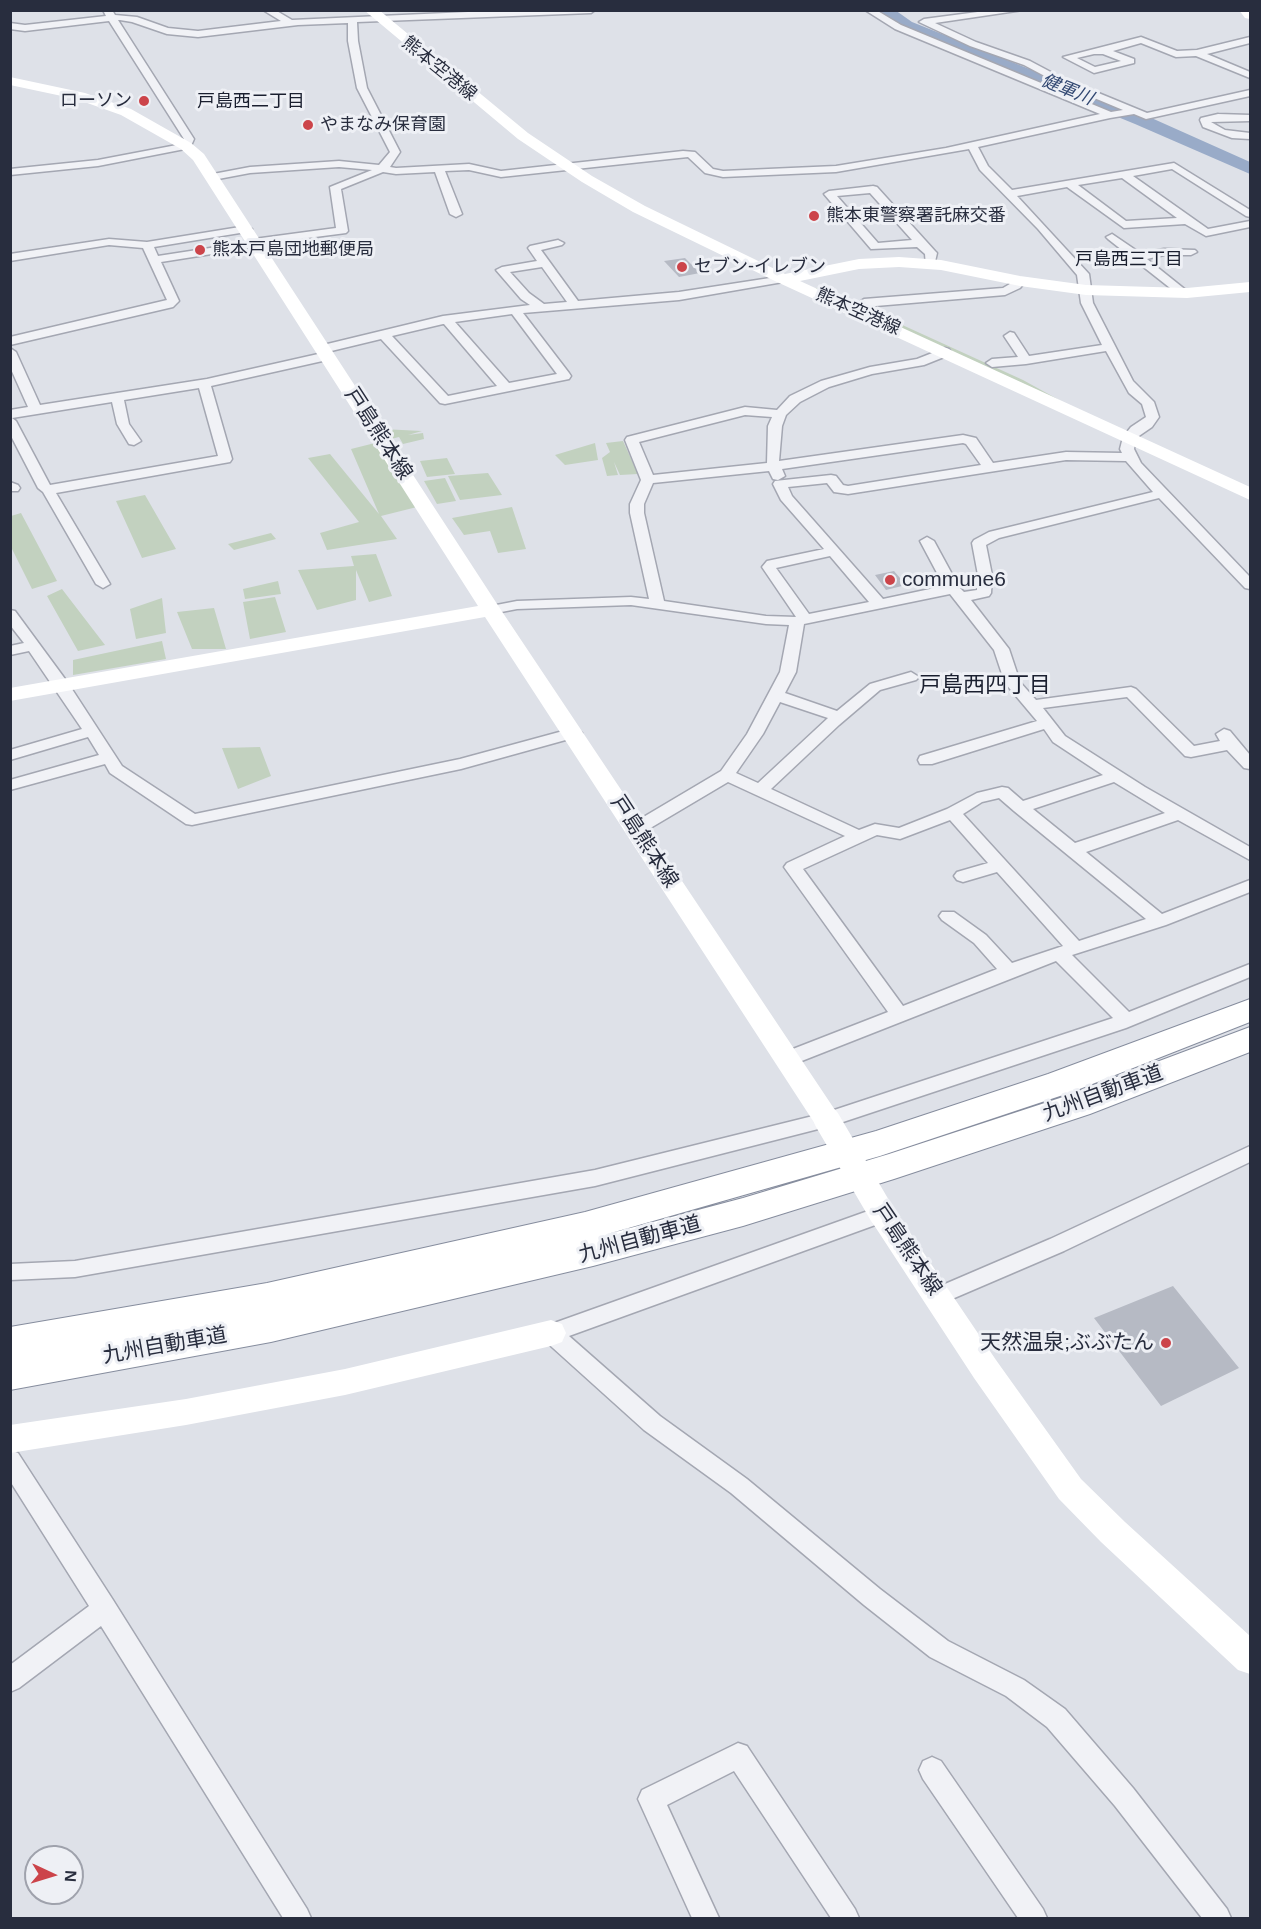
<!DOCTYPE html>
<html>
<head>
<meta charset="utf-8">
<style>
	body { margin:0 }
	#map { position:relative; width:1261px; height:1929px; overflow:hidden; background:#dee1e8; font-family:Arial,sans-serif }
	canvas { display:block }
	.frame { position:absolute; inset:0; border:12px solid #282d3e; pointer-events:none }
	.north { position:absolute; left:24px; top:1845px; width:60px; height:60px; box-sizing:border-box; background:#eef0f5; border:2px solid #9fa2ac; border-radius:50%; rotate:94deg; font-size:16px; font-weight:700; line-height:24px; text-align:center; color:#282d3e }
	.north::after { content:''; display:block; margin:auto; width:21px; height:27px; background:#cc444a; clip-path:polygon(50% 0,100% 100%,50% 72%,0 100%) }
</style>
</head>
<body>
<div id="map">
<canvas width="1261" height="1929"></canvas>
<div class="frame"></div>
<div class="north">N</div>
</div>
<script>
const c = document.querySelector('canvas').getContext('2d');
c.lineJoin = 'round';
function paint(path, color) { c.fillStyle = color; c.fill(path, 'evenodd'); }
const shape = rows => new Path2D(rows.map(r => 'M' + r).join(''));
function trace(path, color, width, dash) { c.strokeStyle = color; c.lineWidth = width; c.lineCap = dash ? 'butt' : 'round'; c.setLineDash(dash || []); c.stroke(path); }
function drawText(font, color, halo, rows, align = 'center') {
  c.font = font + ' Arial,"Noto Sans JP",sans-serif'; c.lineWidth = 6; c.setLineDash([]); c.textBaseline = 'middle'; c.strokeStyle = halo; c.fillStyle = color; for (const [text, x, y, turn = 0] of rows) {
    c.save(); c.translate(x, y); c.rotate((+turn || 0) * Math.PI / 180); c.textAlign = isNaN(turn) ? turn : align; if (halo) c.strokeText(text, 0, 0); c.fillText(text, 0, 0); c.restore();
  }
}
paint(shape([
	[819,287,1023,380,1061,401,815,289],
	[382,429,422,431,408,435,423,433,424,439,403,444,399,437,387,440],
	[623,441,638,474,620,475,614,462,618,475,607,476,602,458,610,452,606,443],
	[375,443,425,505,381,516,397,539,327,550,320,533,359,522,308,458,330,454,379,514,351,449],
	[595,443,598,460,565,465,555,455],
	[447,458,455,474,427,477,420,461],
	[488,473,502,495,460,500,448,476],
	[445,478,456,501,437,504,424,481],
	[145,495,176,549,142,558,116,501],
	[512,507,526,549,498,553,490,531,464,535,452,518],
	[21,513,57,581,32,589,11,547,11,516],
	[271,533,276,539,234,550,228,544],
	[376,554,392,596,369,602,356,570,356,600,317,610,298,570,354,566,351,556],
	[278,581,281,594,245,599,243,589],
	[62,589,105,645,78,651,47,596],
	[275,597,286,632,250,639,243,602],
	[162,598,166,633,136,639,130,609],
	[214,608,226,649,192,649,177,612],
	[162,641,166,659,73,675,73,660],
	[260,747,271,776,238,789,222,748]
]), '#c2d1bf');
trace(shape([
	[1141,120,1152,117]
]), '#99abc8', 3);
paint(shape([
	[876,10,895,10,912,22,1147,116,1250,162,1250,174,1135,124,900,28,876,10]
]), '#99abc8');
paint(shape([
	[685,258,700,273,679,277,664,261],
	[894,571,906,585,886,590,875,575],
	[1173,1286,1239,1368,1161,1406,1094,1318]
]), '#b6bac4');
const street = shape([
	[103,10,112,10,115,15,137,17,168,28,198,31,281,21,263,10,275,10,292,20,512,10,595,10,591,13,357,22,358,41,367,88,400,152,390,167,396,168,469,164,501,171,683,151,695,152,713,169,723,171,836,166,946,148,1100,114,895,29,865,10,876,10,901,25,1111,112,1123,110,1056,82,1024,65,970,46,919,22,924,19,993,10,1023,10,935,23,976,42,1030,61,1062,78,1147,113,1250,90,1250,96,1146,119,1134,114,1110,118,978,147,988,166,1012,190,1174,163,1250,210,1250,217,1246,216,1172,169,1133,176,1208,229,1250,221,1250,227,1206,236,1185,224,1124,228,1067,187,1017,196,1089,274,1093,303,1133,381,1154,402,1159,417,1152,427,1136,438,1134,449,1141,463,1250,577,1250,589,1245,588,1159,498,999,538,986,545,992,575,991,593,989,596,971,600,1009,649,1020,682,1036,700,1131,687,1136,689,1194,746,1220,741,1216,734,1224,729,1230,731,1250,755,1250,769,1244,768,1227,750,1191,757,1185,756,1127,697,1043,708,1065,736,1145,787,1250,847,1250,860,1178,820,1086,852,1162,914,1250,880,1250,892,1166,925,1072,955,1129,1012,1250,964,1250,977,1126,1028,834,1125,595,1186,75,1277,10,1280,10,1264,75,1261,595,1170,825,1113,1113,1018,1056,961,794,1064,787,1066,780,1064,778,1059,780,1054,888,1012,784,867,787,863,845,836,728,782,642,833,630,833,628,829,630,825,721,771,747,734,780,672,789,625,766,624,631,605,517,609,491,614,484,610,486,607,517,601,631,597,649,599,630,513,630,504,641,480,625,440,627,437,745,407,777,410,790,396,821,381,870,367,917,359,945,348,949,349,951,352,949,355,924,365,872,374,829,387,800,402,786,415,782,426,779,461,963,435,976,438,993,463,1066,452,1122,453,1120,449,1123,437,1131,427,1146,417,1142,404,1129,393,1106,351,1026,364,992,367,986,363,992,359,1018,357,1004,336,1010,332,1014,333,1029,356,1102,345,1081,303,1077,275,1038,229,980,170,969,149,836,172,723,177,705,173,688,157,501,177,469,170,445,171,462,214,456,217,450,214,435,172,396,174,383,172,341,189,348,231,346,233,261,244,256,247,161,262,179,301,173,307,10,345,10,337,167,300,143,248,109,245,10,261,10,254,109,239,147,242,246,226,252,229,246,232,154,247,158,256,249,242,254,239,336,228,330,187,372,170,339,167,250,173,213,180,208,177,213,174,250,167,339,161,379,165,390,152,357,88,348,41,348,23,298,25,198,37,167,34,132,22,120,20,118,20,194,139,190,148,98,166,10,175,10,169,98,160,182,144,184,139,109,21,25,31,10,29,10,23,25,25,106,16,103,10],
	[1122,178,1177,218,1126,221,1078,185,1122,178],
	[745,415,772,417,768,426,767,463,653,475,639,442,745,415],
	[963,443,966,444,981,465,848,486,843,485,836,476,831,475,775,481,773,484,781,500,824,549,767,561,762,567,796,617,766,616,664,601,644,513,644,504,653,483,769,471,773,479,778,480,785,476,782,469,963,443],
	[1066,460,1126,461,1153,492,989,532,974,540,972,543,978,575,977,590,964,592,959,587,934,541,927,537,920,541,944,586,883,599,792,496,788,487,827,483,834,492,848,494,1066,460],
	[830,556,869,602,809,614,776,568,830,556],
	[950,594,994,650,1005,683,1037,721,920,756,918,760,920,764,932,764,1044,729,1053,742,1103,775,1023,801,1008,788,1002,787,977,793,947,809,899,828,875,824,859,830,771,789,839,725,880,690,916,680,919,677,911,672,870,684,837,711,785,693,796,672,804,624,950,594],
	[780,702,828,718,758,783,736,773,763,734,780,702],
	[1114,782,1165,813,1075,843,1033,809,1114,782],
	[999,798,1014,811,1146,919,1079,941,963,814,982,802,999,798],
	[950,820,988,863,957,872,954,876,957,880,963,882,997,872,1063,946,1012,963,986,935,954,912,942,912,939,916,942,920,974,943,997,969,903,1006,803,869,877,835,900,839,950,820],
	[1141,37,1177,51,1197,50,1250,37,1250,43,1207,54,1250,72,1250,78,1196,56,1176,57,1141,43,1113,51,1134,59,1134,63,1094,73,1063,57,1141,37],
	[1094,54,1103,54,1121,61,1095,67,1077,58,1094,54],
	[1218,114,1250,115,1250,121,1211,122,1225,130,1250,133,1250,139,1232,138,1203,127,1200,120,1201,118,1218,114],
	[873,186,877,187,935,251,937,253,934,266,926,266,925,254,917,247,871,249,824,194,829,191,873,186],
	[870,193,912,240,878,243,837,196,870,193],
	[1112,234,1140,253,1164,249,1195,250,1197,252,1191,255,1164,255,1147,259,1187,291,1187,295,1179,295,1108,239,1106,237,1112,234],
	[558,240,564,243,562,245,541,250,578,301,679,292,783,276,789,279,783,282,679,300,523,313,569,373,571,376,569,379,445,404,440,403,381,339,323,353,317,349,319,346,443,316,530,305,521,299,496,270,502,267,537,261,528,248,530,246,558,240],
	[542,267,567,302,544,304,529,293,510,272,542,267],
	[512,314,557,374,509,383,455,322,512,314],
	[443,324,444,324,497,386,448,396,392,336,443,324],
	[1020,278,1026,281,1020,288,1005,295,864,307,858,303,864,299,1003,288,1020,278],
	[10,348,16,352,40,405,207,379,327,352,333,356,327,360,211,386,232,459,230,462,56,493,110,584,103,588,96,584,43,492,38,488,10,434,10,410,28,407,10,367,10,348],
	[199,388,218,456,50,485,16,421,12,418,112,402,117,424,129,444,134,445,141,441,129,424,124,400,199,388],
	[10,482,18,485,20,488,18,491,10,491,10,482],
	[10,610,15,611,68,683,122,766,195,814,460,759,574,728,582,733,580,736,461,769,192,825,186,824,110,773,105,764,10,790,10,780,99,755,88,737,10,760,10,750,82,729,29,651,10,655,10,646,24,643,10,625,10,610],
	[1250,1146,1250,1162,1064,1251,938,1305,931,1302,927,1296,931,1290,1050,1239,1250,1146],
	[882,1206,889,1208,892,1214,889,1220,569,1336,660,1416,747,1479,880,1589,948,1641,1024,1680,1065,1709,1133,1788,1227,1909,1231,1918,1202,1918,1115,1806,1047,1727,1006,1696,930,1657,864,1605,731,1493,644,1430,543,1339,540,1333,543,1327,882,1206],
	[10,1450,18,1453,113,1600,307,1909,311,1918,283,1918,101,1626,19,1688,10,1692,10,1665,89,1606,10,1481,10,1450],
	[738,1743,747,1746,855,1909,859,1918,831,1918,734,1771,667,1805,719,1918,692,1918,638,1799,642,1790,738,1743],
	[932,1757,941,1761,1043,1909,1047,1918,1018,1918,923,1779,919,1770,923,1761,932,1757]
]);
const highway = shape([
	[1250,999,1250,1022,1072,1092,880,1156,604,1235,743,1198,889,1154,1066,1096,1250,1027,1250,1052,1090,1114,894,1179,743,1226,593,1266,271,1342,10,1390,10,1327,267,1283,585,1212,876,1131,1048,1074,1250,999]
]);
trace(street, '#a4a7b2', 3);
trace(highway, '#868d9e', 2);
paint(street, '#f1f2f6');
paint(shape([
	[364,10,379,10,528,133,592,176,645,206,785,274,859,259,899,257,941,260,1020,276,1086,285,1187,288,1250,282,1250,292,1187,298,1086,295,1020,286,941,270,899,267,859,269,800,281,1250,487,1250,500,777,282,633,212,582,182,518,139,364,10],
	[1239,10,1250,10,1250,19,1245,18,1239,10],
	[10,77,85,93,131,109,191,143,204,154,501,610,837,1113,841,1120,837,1127,827,1130,817,1127,485,617,10,701,10,688,478,606,193,160,181,149,121,115,76,99,10,85,10,77],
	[882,1203,892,1206,996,1360,1081,1479,1125,1522,1250,1636,1250,1674,1238,1670,1101,1542,1059,1499,974,1378,872,1222,868,1214,872,1206,882,1203],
	[551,1320,562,1324,566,1333,562,1342,551,1346,345,1395,186,1425,10,1453,10,1425,186,1399,345,1369,551,1320]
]), '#fff');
paint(highway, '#fff');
trace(shape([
	[827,1120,882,1214]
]), '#fff', 26);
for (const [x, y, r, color] of [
	[144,101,6,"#cc444a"],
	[308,125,6,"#cc444a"],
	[814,216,6,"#cc444a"],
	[200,250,6,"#cc444a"],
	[682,267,6,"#cc444a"],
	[890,580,6,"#cc444a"],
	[1166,1343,6,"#cc444a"]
]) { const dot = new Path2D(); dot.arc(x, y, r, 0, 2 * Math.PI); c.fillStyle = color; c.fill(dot); trace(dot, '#eef0f5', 2); }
drawText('18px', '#282d3e', '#eef0f5', [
	["熊本空港線",439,69,39],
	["熊本空港線",858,312,24]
]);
drawText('italic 18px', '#324872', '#eef0f5', [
	["健軍川",1067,90,22]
]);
drawText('18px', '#282d3e', '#eef0f5', [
	["ローソン",132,101,"right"],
	["やまなみ保育園",320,125],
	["熊本東警察署託麻交番",826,216],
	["熊本戸島団地郵便局",212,250],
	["セブン-イレブン",694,267]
], 'left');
drawText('18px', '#1a1f2f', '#eef0f5', [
	["戸島西二丁目",251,102],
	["戸島西三丁目",1129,260]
]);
drawText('21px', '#282d3e', '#eef0f5', [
	["戸島熊本線",378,434,57],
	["戸島熊本線",644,842,57],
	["九州自動車道",1103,1094,-20],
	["九州自動車道",640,1240,-15],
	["戸島熊本線",907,1250,56],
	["九州自動車道",165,1346,-10]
]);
drawText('21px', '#282d3e', '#eef0f5', [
	["commune6",902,580],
	["天然温泉;ぶぶたん",1154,1343,"right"]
], 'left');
drawText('22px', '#1a1f2f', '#eef0f5', [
	["戸島西四丁目",985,686]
]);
</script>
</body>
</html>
